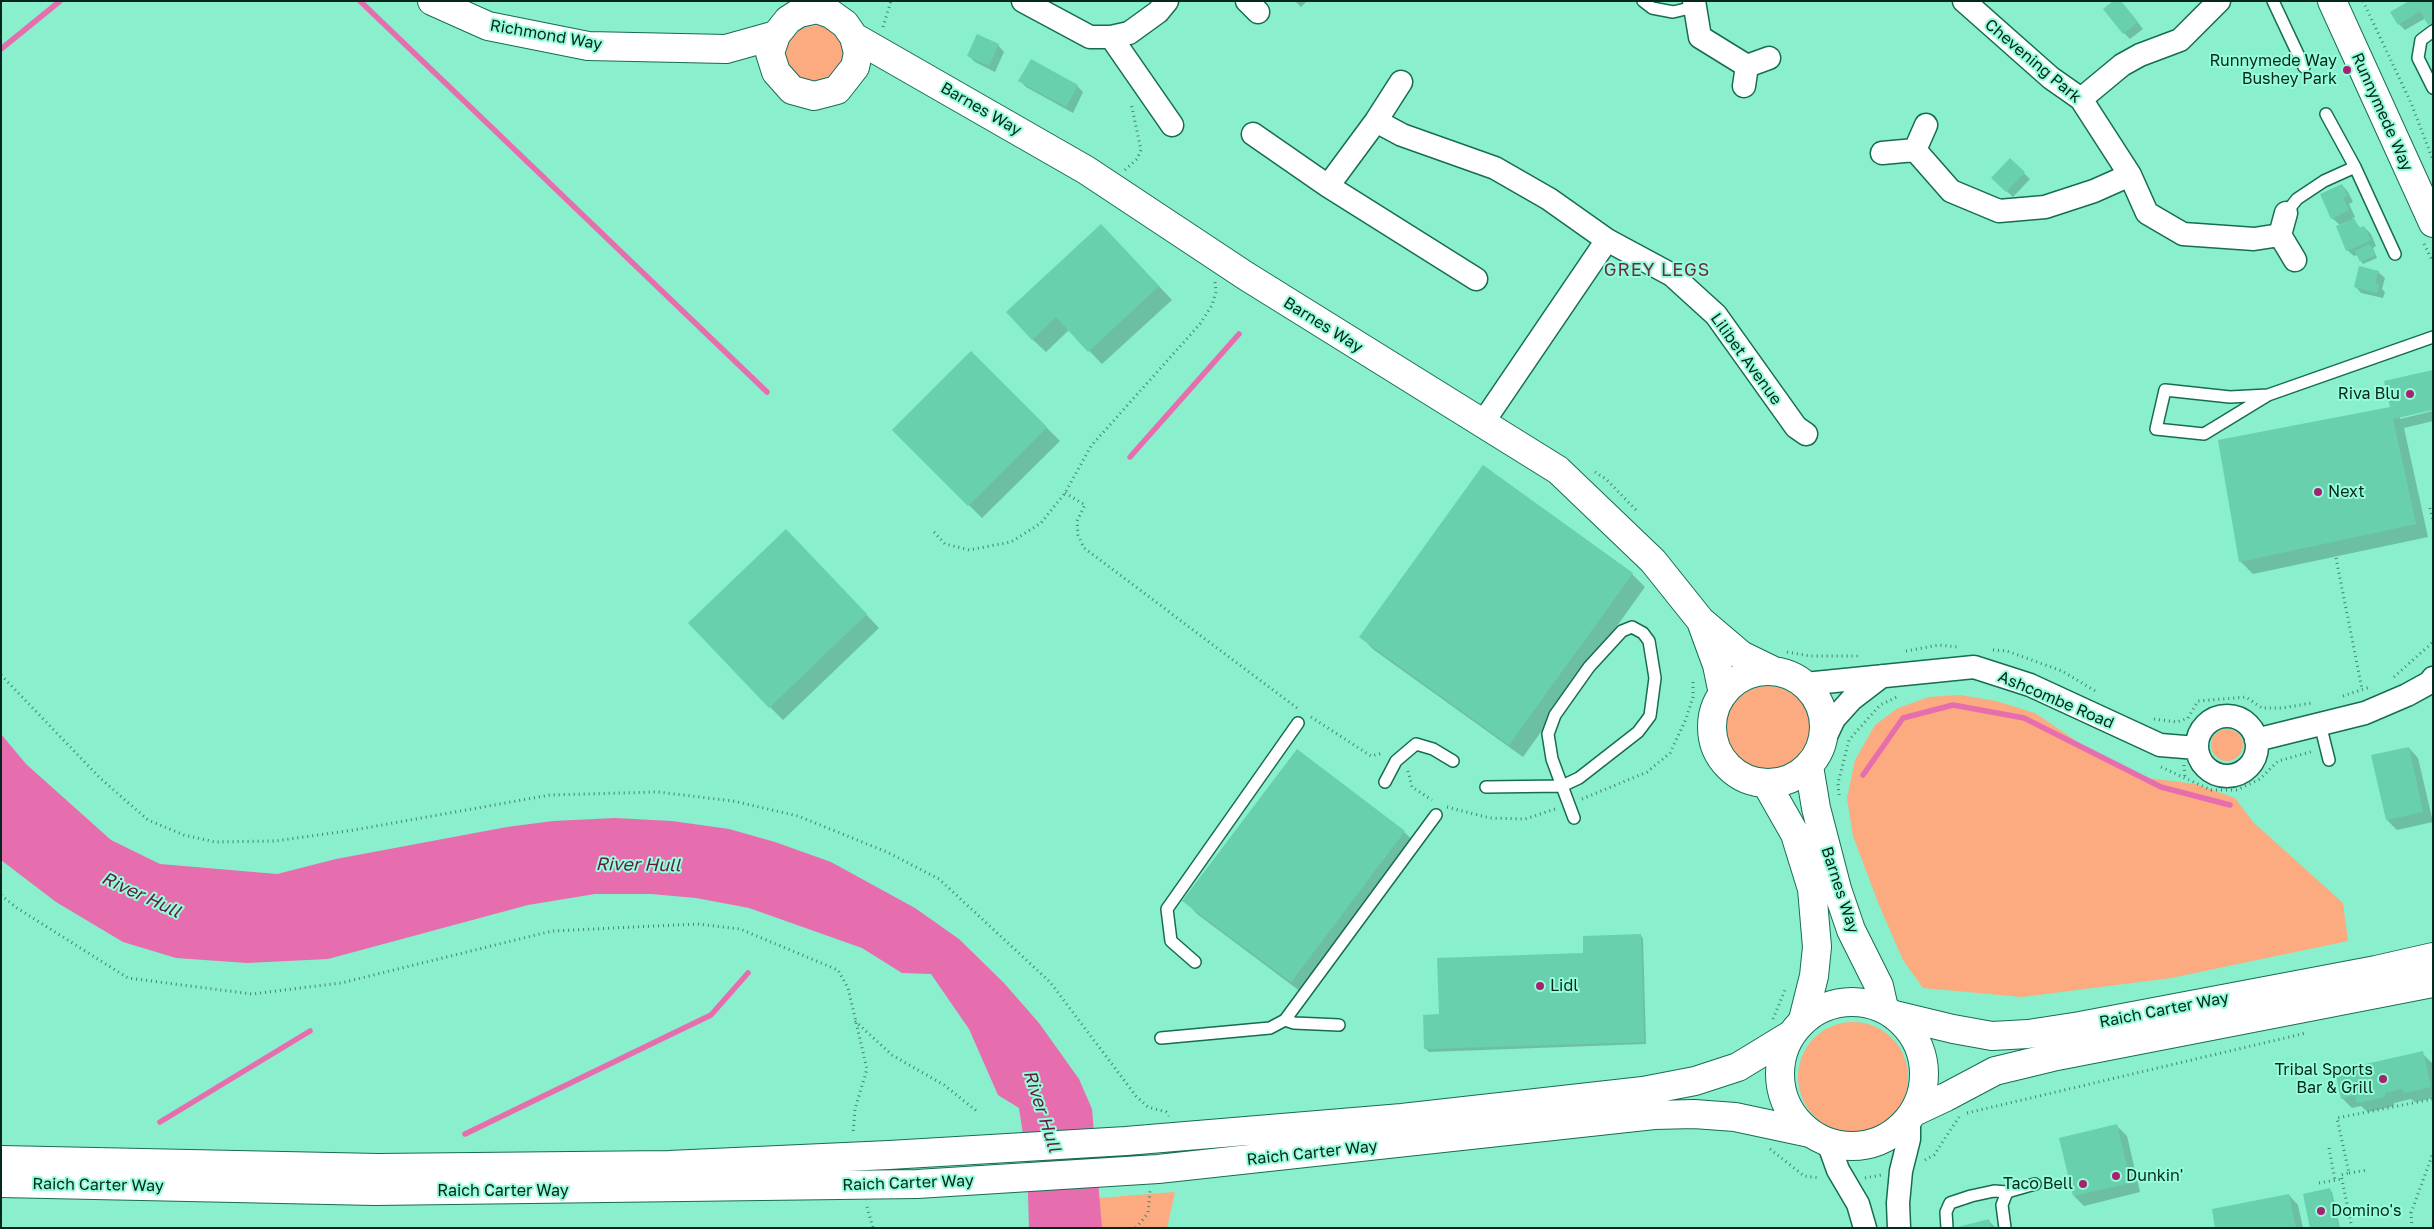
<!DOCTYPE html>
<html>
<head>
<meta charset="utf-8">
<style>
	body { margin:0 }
	#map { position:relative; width:2434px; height:1229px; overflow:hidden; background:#89efcc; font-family:"Golos Text",sans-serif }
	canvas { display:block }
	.frame { position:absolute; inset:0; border:2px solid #05271d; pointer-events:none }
</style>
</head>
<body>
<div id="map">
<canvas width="2434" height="1229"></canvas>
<div class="frame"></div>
</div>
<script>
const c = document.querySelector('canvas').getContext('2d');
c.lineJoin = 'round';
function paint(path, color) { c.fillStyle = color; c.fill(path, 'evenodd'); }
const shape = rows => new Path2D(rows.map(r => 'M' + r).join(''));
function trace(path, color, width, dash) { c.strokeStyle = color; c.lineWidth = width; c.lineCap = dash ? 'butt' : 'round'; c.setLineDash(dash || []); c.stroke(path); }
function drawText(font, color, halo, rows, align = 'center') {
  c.font = font + ' "Golos Text",sans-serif'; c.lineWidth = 4; c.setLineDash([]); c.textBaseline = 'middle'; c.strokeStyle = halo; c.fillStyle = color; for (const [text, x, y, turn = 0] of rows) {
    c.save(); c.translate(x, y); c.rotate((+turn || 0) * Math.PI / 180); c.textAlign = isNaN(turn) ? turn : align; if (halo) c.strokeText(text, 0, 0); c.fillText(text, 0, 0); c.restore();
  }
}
paint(shape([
	[823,25,834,31,844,44,844,58,838,71,824,81,805,83,794,76,786,63,785,50,791,38,804,27],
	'1726 728a42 42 0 1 1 84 0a42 42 0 1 1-84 0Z',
	[1960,695,1996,701,2035,713,2094,753,2148,778,2195,784,2235,798,2253,822,2343,903,2348,941,2171,978,2022,997,1923,988,1903,960,1879,905,1853,836,1847,798,1855,760,1875,725,1898,708,1929,697],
	'2211 745a16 16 0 1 1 32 0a16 16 0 1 1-32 0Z',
	'1798 1077a55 55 0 1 1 110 0a55 55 0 1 1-110 0Z',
	[1175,1192,1167,1228,1102,1228,1099,1198]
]), '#fbab7f');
paint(shape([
	[1,734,26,764,111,840,160,864,277,874,336,859,507,827,553,821,615,818,672,821,729,829,775,842,831,862,915,908,959,939,1004,983,1039,1023,1079,1079,1092,1109,1102,1228,1029,1228,1027,1161,1019,1108,998,1095,969,1029,931,974,902,973,862,948,749,908,696,898,651,894,595,894,528,905,328,959,247,963,176,958,123,942,56,902,1,860]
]), '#e76eae');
paint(shape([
	[1295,1,1307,1,1301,7],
	[2433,1,2433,27,2426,18,2405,30,2399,24],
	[2124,5,2143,29,2130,39,2124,33],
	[998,45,1004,52,995,72,975,62,969,56],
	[1020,81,1077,86,1083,92,1073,113,1026,87],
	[2010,160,2030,179,2013,197,1993,178],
	[2342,185,2348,192,2353,202,2349,204,2355,217,2352,218,2361,229,2364,227,2371,234,2376,246,2373,248,2377,258,2363,264,2357,255,2354,256,2347,250,2340,225,2332,218],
	[1114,238,1172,300,1102,364,1069,330,1046,352,1032,339],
	[2378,272,2385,278,2382,289,2385,292,2383,298,2361,293,2355,286],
	[971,352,1060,441,982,518,893,430],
	[2433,411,2433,421,2404,428,2428,537,2253,574,2240,561,2219,441,2400,416,2400,419],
	[799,544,879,628,783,720,770,707],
	[1632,574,1645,587,1523,757,1374,650,1361,637],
	[2409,748,2418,758,2433,822,2397,830,2387,820,2373,756],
	[1404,832,1418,845,1305,995,1197,914,1184,900],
	[1640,935,1643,938,1646,1044,1429,1052,1426,1049,1441,1016,1585,954],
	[2422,1053,2432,1063,2433,1098,2415,1102,2411,1099,2394,1103,2394,1106,2368,1112,2361,1106,2352,1108,2342,1098],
	[2117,1126,2127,1136,2140,1192,2084,1206,2074,1196],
	[2329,1189,2332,1192,2340,1228,2312,1228],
	[2289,1195,2298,1205,2303,1228,2217,1228],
	[1989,1221,1996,1228,1960,1228]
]), '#0003');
trace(shape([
	[360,1,767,392],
	[1,49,60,1],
	[1130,457,1239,334],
	[1863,775,1903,718,1953,705,2024,718,2161,787,2230,805],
	[160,1122,310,1031],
	[465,1134,711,1015,748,973]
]), '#e76eae', 5.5);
paint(shape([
	[2113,1,2121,1,2138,22,2123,34,2103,9],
	[2409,1,2433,1,2433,22,2428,25,2420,11,2398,25,2390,12],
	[977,34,999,44,989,66,967,56],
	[1031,59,1078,85,1066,107,1018,81],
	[2010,158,2025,172,2006,192,1991,178],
	[2342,184,2348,196,2343,198,2349,210,2331,219,2320,194],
	[2354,218,2359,228,2364,226,2371,240,2346,251,2336,226],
	[1101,224,1159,286,1088,352,1056,317,1032,340,1006,312],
	[2370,244,2375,255,2360,262,2355,251],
	[2359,266,2379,271,2375,283,2379,285,2377,293,2354,287],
	[971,351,1047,427,968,506,892,430],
	[2433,370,2433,410,2393,419,2416,524,2239,562,2218,440,2390,407,2384,381],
	[1483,465,1633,573,1509,745,1359,637],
	[786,529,867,614,769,708,688,623],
	[2409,747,2423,812,2386,820,2371,755],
	[1297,749,1405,831,1291,982,1182,901],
	[1641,934,1644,1042,1424,1049,1423,1015,1439,1014,1437,958,1583,953,1583,936],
	[2423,1051,2431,1087,2404,1093,2402,1089,2385,1093,2385,1097,2357,1103,2355,1095,2341,1099,2335,1071],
	[2117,1124,2131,1183,2073,1196,2059,1138],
	[2330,1188,2339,1228,2310,1228,2303,1194],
	[2289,1194,2296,1228,2215,1228,2212,1209],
	[1989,1219,1991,1228,1958,1228,1958,1227]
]), '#69d0ad');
const lane = shape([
	[1643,1,1652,8,1673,12,1694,7],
	[2273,1,2304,67],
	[2433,31,2421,40,2418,58,2433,88],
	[2326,114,2355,167,2395,254],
	[2286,213,2297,199,2324,181,2355,167],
	[2268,395,2204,434,2156,429,2165,390,2230,397,2268,395,2433,337],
	[2320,724,2329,760],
	[1385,782,1396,761,1416,744,1433,749,1453,761],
	[1486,787,1562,786,1579,778,1638,732,1650,716,1655,678,1649,641,1643,633,1632,627,1622,631,1589,667,1555,715,1548,734,1552,759,1562,786,1574,818],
	[1195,962,1171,941,1167,909,1298,723],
	[1285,1020,1294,1023,1339,1025],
	[1161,1038,1270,1028,1285,1020,1436,815],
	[1947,1228,1946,1212,1950,1203,1971,1196,1994,1191,2007,1192,2035,1184],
	[2005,1228,2002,1205,2007,1192]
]);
const street = shape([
	[1023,1,1090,37,1111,37,1129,33,1158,12,1167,1],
	[1247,1,1258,12],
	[1694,1,1700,37,1747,66],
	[1964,1,2051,78,2081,99,2130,175,2147,213,2183,234,2254,239,2280,235],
	[1111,37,1172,125],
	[1401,82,1376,121,1328,186,1476,279],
	[1744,86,1747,66,1769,58],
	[2081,99,2122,65,2140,55,2180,40,2219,1],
	[1376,121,1402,135,1495,168,1549,199,1607,240,1672,275,1716,315,1796,427,1806,434],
	[1253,134,1328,186],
	[1915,150,1951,191,1999,211,2045,207,2094,191,2130,175],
	[1882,153,1915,150,1926,125],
	[2286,213,2280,235,2295,260],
	[1482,424,1607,240],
	[1805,684,1974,667,2030,685,2160,745,2197,748],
	'2197 746a30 30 0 1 1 60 0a30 30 0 1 1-60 0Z',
	[2256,740,2365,713,2407,695,2429,683,2433,678],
	[1822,744,1834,719,1852,699,1882,676],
	[1828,1142,1838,1170,1858,1204,1865,1228],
	[1899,1228,1898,1203,1901,1171,1909,1139,1909,1119]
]);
const secondary = shape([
	[432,1,488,26,588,46,726,49,776,35],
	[2332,1,2433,223],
	[817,9,831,14,845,24,854,37,858,53,855,67,837,90,814,96,792,90,776,72,770,53,776,35,788,20,799,13,817,9],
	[854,37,1086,170,1246,276,1558,470,1653,561,1701,621,1741,655,1774,671],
	[1702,624,1717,665,1723,694],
	'1712 727a56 56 0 1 1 112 0a56 56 0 1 1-112 0Z',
	[1809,766,1816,808,1837,889,1851,930,1879,986,1884,1008],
	[1766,783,1795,834,1812,889,1817,947,1814,976,1803,1020]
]);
const highway = shape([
	'1780 1074a72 72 0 1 1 144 0a72 72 0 1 1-144 0Z',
	[1895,1015,1953,1029,1992,1036,2028,1034,2080,1026,2376,970,2433,957],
	[1914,1112,1946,1097,1995,1071,2057,1056,2433,983],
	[1,1160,378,1168,669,1165,889,1155,1126,1141,1402,1118,1643,1091,1695,1081,1738,1067,1792,1034],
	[1,1183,375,1191,917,1184,1158,1169,1654,1115,1694,1114,1735,1117,1810,1133]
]);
trace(lane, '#176c54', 14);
trace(street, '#176c54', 25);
trace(secondary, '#176c54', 30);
trace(highway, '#176c54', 30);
trace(shape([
	[2363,1,2411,103,2433,160],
	[883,27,891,1],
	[1125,170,1137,159,1141,150,1131,103],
	[2424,244,2433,262],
	[1595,472,1606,479,1637,511],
	[1065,493,1085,505,1077,521,1078,535,1084,548,1297,708],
	[2430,508,2433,520],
	[934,532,945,544,969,550,1011,542,1041,523,1065,493,1091,446,1200,324,1212,305,1216,292,1215,282],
	[2336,558,2362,689],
	[1993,650,2007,651,2062,671,2097,692],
	[1906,651,1939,645,1957,647],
	[1787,652,1810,656,1858,656],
	[1,675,100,778,148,820,184,835,215,842,275,841,354,830,550,795,658,792,733,801,798,816,887,852,939,879,1050,982,1136,1096,1148,1107,1166,1112,1169,1116],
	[2394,677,2433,642],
	[2343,696,2370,687],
	[1311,717,1371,756,1383,753],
	[2154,719,2177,722,2188,718,2198,701,2246,697,2262,708,2282,708,2312,703],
	[2184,765,2185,778],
	[2161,767,2211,790,2237,790,2260,779,2278,761,2314,751],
	[1408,771,1412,787,1432,800],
	[1839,795,1838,783,1849,740,1880,705,1899,696],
	[1582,799,1647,772,1670,753,1686,719,1693,697,1693,682],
	[1447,807,1490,818,1525,819,1555,809],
	[1,895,17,908,128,978,252,994,341,983,552,931,697,924,740,929,838,970,848,988,867,1069,855,1109,853,1134],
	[1773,1019,1785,990],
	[855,1021,892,1055,944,1085,978,1112],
	[1967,1113,2306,1033],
	[2329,1148,2335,1180],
	[1770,1149,1804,1176,1820,1178],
	[1925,1160,1934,1155,1959,1117],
	[2349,1173,2367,1170],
	[1865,1178,1881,1175],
	[2319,1183,2342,1179],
	[867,1207,873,1228],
	[1136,1228,1148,1213,1150,1191],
	[2352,1228,2341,1175,2349,1173,2337,1118,2433,1099],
	[2412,1228,2411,1213,2433,1153]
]), '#43846f', 3, [1, 4]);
trace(lane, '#fff', 11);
trace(street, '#fff', 22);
trace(secondary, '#fff', 28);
trace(highway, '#fff', 28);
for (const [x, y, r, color] of [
	[2347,70,5,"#a42270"],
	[2410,394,5,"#a42270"],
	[2318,492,5,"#a42270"],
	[1540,986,5,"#a42270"],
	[2383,1079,5,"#a42270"],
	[2116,1176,5,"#a42270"],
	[2083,1184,5,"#a42270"],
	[2321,1211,5,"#a42270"]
]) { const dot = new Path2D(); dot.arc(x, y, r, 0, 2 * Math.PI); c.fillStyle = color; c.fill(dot); trace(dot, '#97fdd9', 2); }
drawText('16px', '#05271d', '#97fdd9', [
	["Richmond Way",546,35,10],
	["Chevening Park",2033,61,40],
	["Barnes Way",981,109,30],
	["Runnymede Way",2382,112,66],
	["Barnes Way",1323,325,32],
	["Lilibet Avenue",1746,359,54],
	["Ashcombe Road",2056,700,23],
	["Barnes Way",1840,890,72],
	["Raich Carter Way",2164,1010,-11],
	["Raich Carter Way",1312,1153,-6],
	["Raich Carter Way",908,1183,-2],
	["Raich Carter Way",98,1185,1],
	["Raich Carter Way",503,1191]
]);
drawText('16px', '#05271d', '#97fdd9', [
	["Runnymede Way",2337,61],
	["Bushey Park",2337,79],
	["Riva Blu",2400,394],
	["Next",2328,492,"left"],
	["Lidl",1550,986,"left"],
	["Tribal Sports",2373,1070],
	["Bar & Grill",2373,1088],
	["Dunkin'",2126,1176,"left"],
	["Taco Bell",2073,1184],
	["Domino's",2331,1211,"left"]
], 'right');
c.letterSpacing = '1px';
drawText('18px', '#6a2a4c', '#97fdd9', [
	["GREY LEGS",1657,270]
]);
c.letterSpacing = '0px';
drawText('italic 18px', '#651a45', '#97fdd9', [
	["River Hull",638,865,1],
	["River Hull",141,895,25],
	["River Hull",1042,1111,72]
]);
</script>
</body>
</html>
